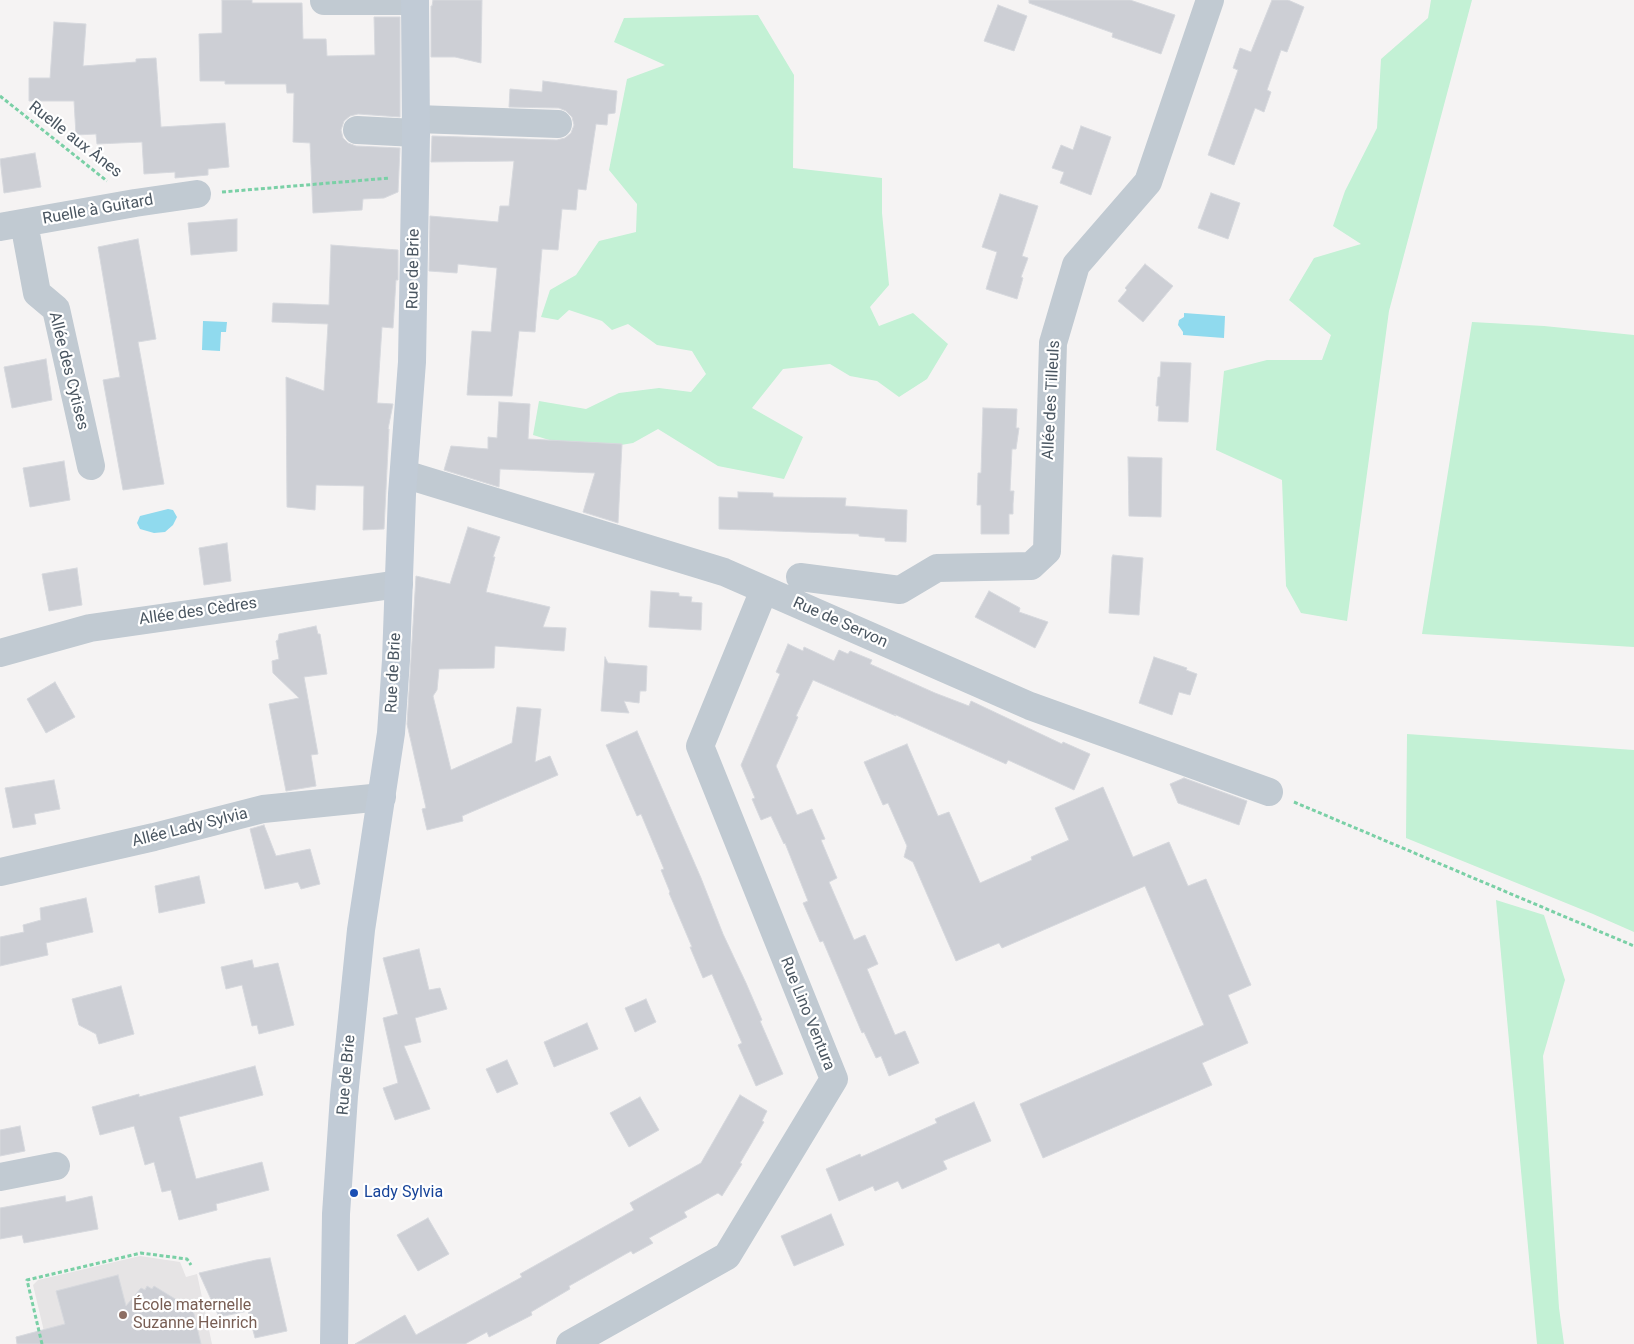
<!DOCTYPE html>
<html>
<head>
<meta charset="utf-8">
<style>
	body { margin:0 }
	canvas { display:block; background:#f5f3f3 }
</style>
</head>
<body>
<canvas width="1634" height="1344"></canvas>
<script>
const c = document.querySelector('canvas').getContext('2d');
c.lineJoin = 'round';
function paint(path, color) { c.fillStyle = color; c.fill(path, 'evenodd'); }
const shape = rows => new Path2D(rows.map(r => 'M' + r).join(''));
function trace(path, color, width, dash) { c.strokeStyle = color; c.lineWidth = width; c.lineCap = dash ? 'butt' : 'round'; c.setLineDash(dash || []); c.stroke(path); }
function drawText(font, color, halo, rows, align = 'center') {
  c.font = font + ' Roboto,sans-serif'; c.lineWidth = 4.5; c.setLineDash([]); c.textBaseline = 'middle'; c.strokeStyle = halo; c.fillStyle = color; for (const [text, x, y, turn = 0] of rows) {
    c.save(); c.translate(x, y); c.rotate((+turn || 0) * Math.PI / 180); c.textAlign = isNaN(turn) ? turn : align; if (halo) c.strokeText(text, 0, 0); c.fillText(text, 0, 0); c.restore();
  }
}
paint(shape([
	[140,1256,180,1262,186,1277,197,1274,212,1344,47,1344,33,1285,38,1280]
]), '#e6e4e5');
paint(shape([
	[1431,0,1472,0,1389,311,1347,621,1301,613,1286,586,1282,480,1216,450,1224,371,1267,360,1322,360,1331,335,1289,300,1314,258,1361,244,1333,226,1345,191,1377,128,1381,59,1428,18],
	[758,15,794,75,793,168,882,178,882,213,889,285,870,307,879,326,913,313,948,344,927,379,899,397,877,381,850,376,830,364,783,369,752,408,803,437,784,479,718,466,658,429,633,443,585,451,533,435,539,401,586,409,619,393,659,388,691,392,706,374,692,351,657,345,628,324,612,330,602,321,569,310,558,320,541,317,550,290,576,275,599,241,636,232,637,204,609,170,627,79,665,65,614,42,624,18],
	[1472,322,1544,326,1634,335,1634,647,1422,634],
	[1407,734,1634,750,1634,932,1593,914,1406,838],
	[1496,900,1544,915,1565,980,1543,1056,1559,1308,1564,1344,1537,1344]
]), '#c3f1d5');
paint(shape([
	[1184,313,1225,316,1224,338,1183,335,1183,332,1178,325,1179,320,1184,317],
	[203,321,227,322,226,332,221,332,220,351,202,350],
	[168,509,173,510,177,517,173,525,165,532,154,533,140,529,137,523,140,516]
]), '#90daee');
const building = shape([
	[222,0,252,0,252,3,302,3,303,39,326,39,327,56,375,55,374,17,400,17,400,117,358,114,350,116,344,121,341,130,343,138,348,143,356,146,400,148,398,192,384,198,363,199,362,210,313,213,310,143,293,142,294,93,287,93,286,84,225,84,225,81,200,81,199,34,222,33,222,0],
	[433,0,482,0,481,63,455,57,431,57,431,6,432,6,433,0],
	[1029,0,1130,0,1175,15,1161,54,1112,37,1113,33,1029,3,1029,0],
	[1272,0,1288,0,1304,7,1287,52,1281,50,1267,90,1271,92,1264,112,1255,108,1234,165,1208,155,1238,70,1233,68,1240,48,1251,52,1272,0],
	[998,5,1027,16,1014,51,984,41,998,5],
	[54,22,86,24,83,66,136,62,136,59,156,58,161,127,225,123,229,167,208,169,208,175,175,178,175,172,144,174,142,142,97,144,96,134,76,135,74,101,29,101,29,78,50,78,54,22],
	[543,81,617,91,615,113,608,114,607,125,596,124,586,190,578,189,576,210,562,209,558,250,542,249,535,332,519,331,512,396,467,395,472,331,491,332,497,268,458,264,457,273,429,271,430,216,498,222,500,206,509,206,514,161,431,162,432,136,557,140,565,138,571,133,574,125,572,117,566,111,559,108,509,107,510,89,542,92,543,81],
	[1081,126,1111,137,1091,195,1060,183,1064,172,1052,168,1061,145,1073,150,1081,126],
	[35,153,41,187,4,193,0,159,35,153],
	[1211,193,1240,203,1228,239,1198,228,1211,193],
	[1000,194,1038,206,1022,256,1028,258,1021,277,1023,278,1017,299,986,289,997,252,982,247,1000,194],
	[237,219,237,251,191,255,188,223,237,219],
	[138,239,156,339,138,342,164,484,123,490,103,380,120,377,98,247,138,239],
	[331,245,398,250,398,280,396,280,393,328,382,327,377,403,393,404,388,429,389,429,384,529,363,530,364,486,316,485,315,510,287,507,286,377,324,391,328,324,272,322,273,303,329,305,331,245],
	[1145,264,1173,286,1143,322,1118,301,1127,290,1125,288,1145,264],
	[46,359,52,400,12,408,4,367,46,359],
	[1161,362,1191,363,1188,422,1158,421,1159,406,1156,406,1158,377,1160,377,1161,362],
	[499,402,530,404,528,439,622,444,618,523,583,512,595,473,500,469,499,487,444,470,451,446,488,449,488,437,497,438,499,402],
	[983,408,1017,409,1016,428,1019,428,1016,449,1012,449,1010,491,1014,491,1013,504,1013,514,1009,514,1009,534,981,534,981,505,977,505,978,473,981,473,983,408],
	[1128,457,1162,458,1161,517,1129,516,1128,457],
	[64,461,70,500,30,507,23,468,64,461],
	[738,492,773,493,773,497,846,498,845,506,907,510,906,542,885,541,885,538,859,536,859,534,719,529,719,497,738,498,738,492],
	[468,527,500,537,493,557,495,557,486,592,550,607,543,627,566,628,564,651,495,646,494,668,439,669,437,690,433,696,451,770,512,743,517,707,541,709,535,762,550,756,558,775,462,816,463,821,427,830,422,809,426,808,407,724,416,576,450,584,468,527],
	[227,543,231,581,204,585,199,548,227,543],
	[1113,555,1143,558,1139,615,1109,613,1112,557,1113,555],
	[77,568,82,605,49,611,42,574,77,568],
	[651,591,679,593,679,596,692,597,691,602,702,603,701,630,649,627,651,591],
	[989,591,1020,608,1019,612,1048,622,1035,648,975,617,989,591],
	[316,626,318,634,320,634,327,674,304,677,318,754,311,755,316,786,286,791,269,704,299,698,273,673,272,661,279,659,276,641,278,640,279,634,316,626],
	[788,644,803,651,804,647,834,661,839,650,848,654,850,651,872,660,870,664,935,693,969,706,971,701,1062,744,1063,742,1090,754,1074,790,1008,760,1006,764,894,714,896,716,813,680,796,716,798,717,776,766,797,815,812,809,825,839,821,840,837,878,829,882,854,940,865,935,878,964,867,969,895,1035,905,1031,919,1063,889,1076,881,1056,876,1058,864,1032,862,1033,823,941,820,942,803,903,808,901,785,843,784,844,771,816,761,820,752,799,755,798,741,765,780,674,776,672,788,644],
	[605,657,608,663,647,666,646,691,640,691,639,703,624,701,629,713,601,711,605,657],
	[1154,657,1187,668,1186,670,1197,674,1190,695,1179,692,1172,715,1139,703,1154,657],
	[55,682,75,717,46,733,27,699,55,682],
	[637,731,701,878,723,934,746,983,762,1020,760,1021,783,1074,756,1086,738,1045,742,1043,712,974,703,978,690,947,692,947,669,893,670,892,661,870,664,869,641,814,637,816,606,745,637,731],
	[907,744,938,816,949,812,980,883,1032,860,1031,857,1069,840,1055,808,1103,787,1133,857,1169,842,1188,886,1206,879,1251,985,1228,995,1248,1043,1202,1063,1212,1085,1043,1158,1020,1104,1204,1025,1145,886,1002,948,999,943,956,961,913,862,904,857,907,846,888,803,883,805,864,762,907,744],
	[1184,778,1247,801,1239,825,1178,803,1170,784,1184,778],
	[54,780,60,809,34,814,36,824,13,828,5,788,54,780],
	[264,825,276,856,310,849,320,884,301,889,298,882,265,889,250,829,264,825],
	[199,876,205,903,159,913,155,886,199,876],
	[86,898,93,932,46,943,48,955,0,966,0,937,24,932,23,925,41,920,40,908,86,898],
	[419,949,429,990,440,988,447,1009,415,1018,421,1042,404,1046,430,1109,395,1120,383,1088,398,1083,383,1018,398,1014,383,958,419,949],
	[252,960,254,968,278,963,294,1025,259,1034,257,1025,252,1026,242,985,226,989,221,967,252,960],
	[121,986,134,1034,99,1044,96,1034,79,1025,72,999,121,986],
	[646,999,656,1022,635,1032,625,1008,646,999],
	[587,1023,598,1049,554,1067,544,1042,587,1023],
	[507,1060,518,1084,497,1093,486,1069,507,1060],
	[255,1066,263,1095,179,1117,196,1179,262,1162,269,1190,216,1204,217,1210,179,1220,171,1190,162,1192,154,1162,145,1165,134,1126,100,1135,92,1107,139,1094,139,1097,255,1066],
	[740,1095,767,1111,762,1121,764,1122,740,1163,742,1164,722,1196,718,1193,684,1212,687,1217,649,1238,653,1243,633,1254,631,1251,569,1286,570,1289,531,1312,532,1315,489,1337,487,1332,465,1344,355,1344,405,1315,416,1335,522,1277,520,1274,634,1210,630,1203,701,1163,740,1095],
	[640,1097,659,1130,629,1147,610,1113,640,1097],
	[974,1102,991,1141,943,1161,947,1169,902,1189,898,1181,875,1191,873,1186,839,1201,826,1169,860,1154,861,1157,937,1123,935,1119,974,1102],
	[20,1126,25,1151,0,1156,0,1130,20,1126],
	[65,1196,66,1202,92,1196,98,1229,24,1243,22,1235,0,1239,0,1208,65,1196],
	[831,1214,844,1245,794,1266,781,1236,831,1214],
	[428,1218,449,1254,418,1271,397,1235,428,1218],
	[270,1258,287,1331,255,1338,248,1311,219,1317,199,1273,256,1260,270,1258],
	[118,1275,126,1306,141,1288,145,1290,147,1286,152,1289,154,1286,193,1310,201,1344,17,1344,16,1337,65,1324,56,1291,118,1275]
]);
paint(building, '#cdcfd5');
trace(building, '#d7d9de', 1);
trace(shape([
	[0,96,107,181],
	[222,192,390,178],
	[1294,802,1634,946],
	[42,1344,27,1280,141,1253,187,1259,191,1265]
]), '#7ad0a6', 3, [4, 2.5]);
trace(shape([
	[324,1,415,1],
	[417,119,558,124],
	[357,130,416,133],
	[24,223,37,293,56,309,91,466],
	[0,227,135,203,197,194],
	[404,474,724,572,1030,706,1269,792],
	[800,577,900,590,937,568,1031,566,1047,551,1053,343,1076,265,1148,182,1210,0],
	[0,653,90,628,399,584],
	[0,872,154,837,263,809,382,797],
	[0,1177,56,1166],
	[570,1344,727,1256,834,1079,700,746,764,590]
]), '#c1cad2', 28);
trace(shape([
	[334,1344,336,1214,344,1096,361,930,391,733,396,660,402,494,412,362,416,133,415,0]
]), '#c1cbd6', 28);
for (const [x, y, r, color] of [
	[354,1193,5,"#1a4fb4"],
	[123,1315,5,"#8d6e63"]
]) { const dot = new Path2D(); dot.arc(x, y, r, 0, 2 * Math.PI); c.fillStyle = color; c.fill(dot); trace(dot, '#fff', 2); }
drawText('16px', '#4a5661', '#fff', [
	["Ruelle aux Ânes",75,140,38],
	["Ruelle à Guitard",98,210,-10],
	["Rue de Brie",414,269,-89],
	["Allée des Cytises",68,371,76],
	["Allée des Tilleuls",1052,400,-87],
	["Allée des Cèdres",198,612,-8],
	["Rue de Servon",840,623,24],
	["Rue de Brie",394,673,-87],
	["Allée Lady Sylvia",190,828,-14],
	["Rue Lino Ventura",807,1014,68],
	["Rue de Brie",347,1075,-85]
]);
drawText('16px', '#164399', '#fff', [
	["Lady Sylvia",364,1193]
], 'left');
drawText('16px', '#785e54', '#fff', [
	["École maternelle",133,1306],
	["Suzanne Heinrich",133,1324]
], 'left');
</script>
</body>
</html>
